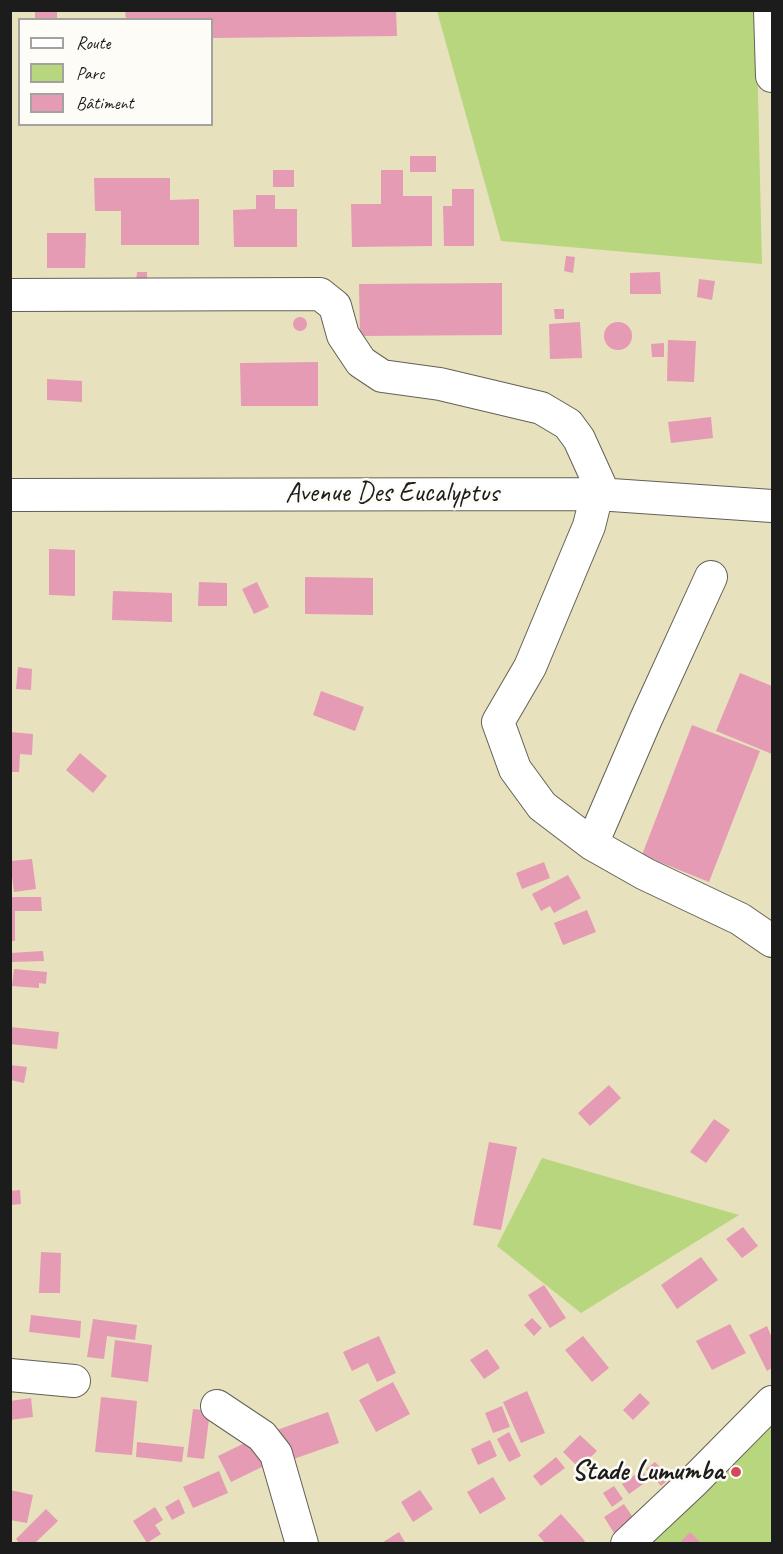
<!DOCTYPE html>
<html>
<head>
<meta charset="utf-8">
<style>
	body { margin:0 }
	#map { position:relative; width:783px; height:1554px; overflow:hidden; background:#e7e1be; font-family:Caveat,sans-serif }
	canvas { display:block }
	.frame { position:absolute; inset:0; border:12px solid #1c1c1c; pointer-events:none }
	.legend { position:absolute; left:18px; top:18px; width:195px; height:108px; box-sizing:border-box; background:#fdfcf7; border:2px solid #a3a29f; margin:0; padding:8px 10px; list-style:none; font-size:18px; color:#1c1c1c }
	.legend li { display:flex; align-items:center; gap:12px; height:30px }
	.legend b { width:30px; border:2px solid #a3a29f }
</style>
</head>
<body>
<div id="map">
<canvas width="783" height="1554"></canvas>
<div class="frame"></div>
<ul class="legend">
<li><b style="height:8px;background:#fff"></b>Route</li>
<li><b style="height:16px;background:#b8d67d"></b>Parc</li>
<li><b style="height:16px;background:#e59bb3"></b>Bâtiment</li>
</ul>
</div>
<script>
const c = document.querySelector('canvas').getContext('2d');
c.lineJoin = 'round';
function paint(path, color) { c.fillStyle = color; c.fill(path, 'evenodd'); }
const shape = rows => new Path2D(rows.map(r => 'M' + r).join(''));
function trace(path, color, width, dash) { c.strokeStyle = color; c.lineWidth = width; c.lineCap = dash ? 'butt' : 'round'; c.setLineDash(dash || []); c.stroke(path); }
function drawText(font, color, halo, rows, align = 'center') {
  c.font = font + ' Caveat,sans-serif'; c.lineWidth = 5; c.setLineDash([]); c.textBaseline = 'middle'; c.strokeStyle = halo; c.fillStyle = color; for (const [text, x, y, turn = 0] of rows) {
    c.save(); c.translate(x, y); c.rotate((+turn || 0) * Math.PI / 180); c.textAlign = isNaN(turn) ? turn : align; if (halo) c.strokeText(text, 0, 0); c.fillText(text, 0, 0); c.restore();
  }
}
paint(shape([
	[437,11,756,11,762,264,501,241],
	[542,1158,739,1215,581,1313,497,1246],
	[772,1400,772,1543,626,1543]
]), '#b8d67d');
paint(shape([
	[35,10,57,10,57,20,35,20],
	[125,10,396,10,397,36,212,38,212,20,126,20],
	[410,156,436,156,436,172,410,172],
	[273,170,294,170,294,187,273,187],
	[381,170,403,170,403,196,432,196,432,246,352,247,351,204,381,204],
	[94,178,170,178,170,200,199,199,199,245,121,245,121,211,95,211],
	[452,189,474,189,474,246,444,246,443,206,452,206],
	[256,195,275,195,275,209,297,209,297,247,234,247,233,210,256,209],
	[47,233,86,233,85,268,47,268],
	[566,256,575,257,573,273,564,271],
	[137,272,147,272,147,283,136,283],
	[660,272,661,294,630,294,630,273],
	[699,279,715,281,712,300,697,297],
	[502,283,502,335,360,336,359,284],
	[554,309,564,309,564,319,555,319],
	'293 324a7 7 0 1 1 14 0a7 7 0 1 1-14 0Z',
	[580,322,582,358,550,359,549,324],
	'604 336a14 14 0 1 1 28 0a14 14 0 1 1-28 0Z',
	[668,340,696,341,694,382,667,381],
	[664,343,664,357,652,357,651,344],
	[318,362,318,406,241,406,240,363],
	[47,379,82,381,82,402,47,400],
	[711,417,713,438,671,443,668,422],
	[49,549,75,550,75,596,49,595],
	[305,577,373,578,373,615,305,614],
	[199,582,227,583,227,606,198,606],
	[257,582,269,607,254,614,242,589],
	[113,591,172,593,172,622,112,620],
	[18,667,32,669,31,690,16,689],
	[740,673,772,686,772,754,716,731],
	[321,691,364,707,355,731,313,715],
	[692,725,760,751,709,882,642,855],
	[10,732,33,734,32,755,20,754,19,772,10,772],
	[80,753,107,776,93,793,66,770],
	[32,859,36,889,14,892,10,861],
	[544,862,550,878,522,889,516,873],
	[568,875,581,898,554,913,550,906,541,911,532,894],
	[10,897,41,897,42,911,15,911,15,941,10,941],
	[587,910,596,932,563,945,554,923],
	[43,951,44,961,10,962,10,953],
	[14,969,47,972,46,984,39,983,39,988,12,986],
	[10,1027,59,1032,57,1049,10,1044],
	[11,1065,27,1067,24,1083,10,1080],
	[609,1085,621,1098,590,1126,578,1113],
	[714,1119,730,1130,706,1163,690,1152],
	[489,1142,517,1147,501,1230,473,1225],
	[20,1190,21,1204,10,1205,10,1191],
	[743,1227,758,1246,742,1258,726,1239],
	[41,1252,61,1253,60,1293,39,1293],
	[701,1257,718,1280,677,1309,661,1285],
	[544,1285,566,1318,550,1328,528,1295],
	[31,1315,81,1321,80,1338,29,1332],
	[532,1318,542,1328,534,1336,524,1325],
	[93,1319,137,1325,135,1340,107,1336,104,1359,87,1357],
	[730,1324,746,1353,712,1370,696,1341],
	[767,1326,772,1338,772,1368,767,1371,749,1335],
	[379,1336,396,1373,377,1382,368,1363,352,1371,343,1352],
	[583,1336,609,1368,592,1382,565,1350],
	[115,1340,152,1345,148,1382,111,1377],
	[487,1349,500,1368,484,1379,470,1360],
	[393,1382,410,1414,376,1432,359,1400],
	[527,1391,545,1433,521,1443,503,1402],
	[640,1393,650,1403,633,1420,623,1410],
	[101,1397,137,1401,132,1455,95,1452],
	[31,1398,33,1417,10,1420,10,1401],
	[502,1406,510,1427,493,1433,485,1413],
	[193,1409,210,1411,204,1459,187,1457],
	[328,1412,339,1443,285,1462,274,1431],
	[509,1432,521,1456,509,1462,497,1439],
	[580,1435,597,1451,579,1468,563,1452],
	[253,1439,266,1465,231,1482,218,1456],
	[490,1440,497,1456,478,1465,471,1449],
	[137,1442,184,1447,182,1462,136,1457],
	[556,1457,565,1468,541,1486,533,1476],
	[655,1462,670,1478,661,1486,646,1469],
	[642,1470,649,1480,629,1494,622,1484],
	[219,1471,228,1493,193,1508,183,1487],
	[493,1477,506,1499,480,1514,467,1492],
	[614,1486,623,1499,612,1507,603,1493],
	[10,1490,33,1495,27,1523,10,1520],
	[420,1490,433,1509,413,1522,401,1502],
	[179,1499,185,1513,172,1520,165,1507],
	[624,1504,634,1519,614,1533,604,1517],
	[155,1507,163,1520,155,1525,161,1534,147,1543,133,1521],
	[46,1509,58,1521,34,1544,20,1544,16,1539],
	[561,1514,585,1541,582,1544,546,1544,538,1535],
	[399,1532,406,1544,380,1544],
	[690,1532,702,1544,679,1544]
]), '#e59bb3');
const minor = shape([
	[770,10,772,76],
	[10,295,320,294,335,306,343,335,361,362,382,376,440,384,541,408,568,424,579,439,604,494],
	[597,494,589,526,530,667,498,722,515,769,542,806,592,844,645,874,740,919,772,941],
	[10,495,597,494,772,506],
	[592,844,646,719,711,577],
	[10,1375,74,1381],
	[217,1406,262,1436,276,1454,302,1544],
	[627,1544,694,1481,772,1402]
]);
trace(minor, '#636155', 34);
trace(minor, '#fff', 32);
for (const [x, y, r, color] of [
	[736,1472,6,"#d1495b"]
]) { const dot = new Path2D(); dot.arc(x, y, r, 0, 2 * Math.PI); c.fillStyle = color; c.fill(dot); trace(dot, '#fdfcf7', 2); }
drawText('28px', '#1c1c1c', '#fdfcf7', [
	["Avenue Des Eucalyptus",392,494]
]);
drawText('bold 28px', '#1c1c1c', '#fdfcf7', [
	["Stade Lumumba",724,1472]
], 'right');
</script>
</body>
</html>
